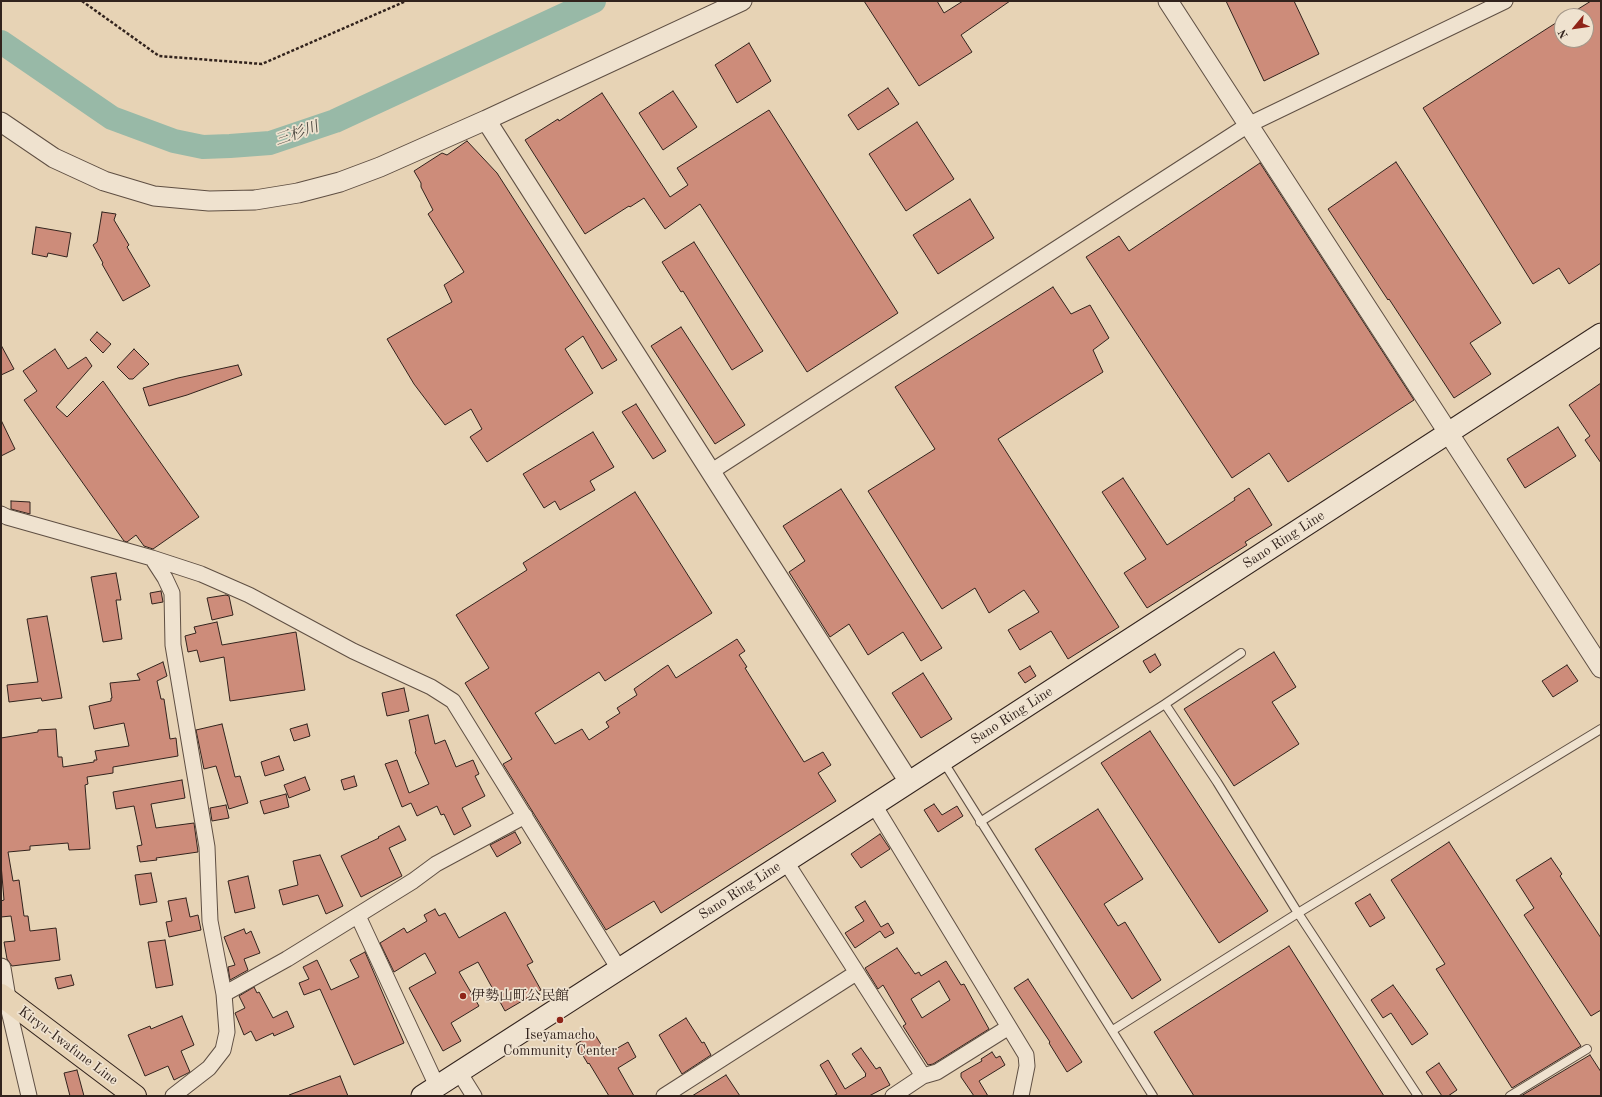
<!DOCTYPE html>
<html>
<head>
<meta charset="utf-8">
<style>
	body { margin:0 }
	#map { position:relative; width:1602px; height:1097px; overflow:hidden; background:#e7d3b5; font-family:"Old Standard TT",serif }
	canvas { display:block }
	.frame { position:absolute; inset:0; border:2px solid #32231d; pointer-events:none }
	.north { position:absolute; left:1554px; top:8px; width:40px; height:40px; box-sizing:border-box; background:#efe2cf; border:1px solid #a39688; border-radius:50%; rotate:241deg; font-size:11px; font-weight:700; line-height:16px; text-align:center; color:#32231d }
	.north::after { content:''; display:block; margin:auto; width:14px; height:18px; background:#8f2418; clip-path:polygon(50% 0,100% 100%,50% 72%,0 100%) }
</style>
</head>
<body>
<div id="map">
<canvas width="1602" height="1097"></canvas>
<div class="frame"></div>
<div class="north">N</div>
</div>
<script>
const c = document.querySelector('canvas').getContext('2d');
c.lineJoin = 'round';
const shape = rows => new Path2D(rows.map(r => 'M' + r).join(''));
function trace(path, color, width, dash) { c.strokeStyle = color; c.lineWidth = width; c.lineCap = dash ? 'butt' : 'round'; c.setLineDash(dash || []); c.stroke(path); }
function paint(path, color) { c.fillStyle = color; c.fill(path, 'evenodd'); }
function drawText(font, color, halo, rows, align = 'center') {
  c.font = font + ' "Old Standard TT","Noto Serif JP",serif'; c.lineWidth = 3.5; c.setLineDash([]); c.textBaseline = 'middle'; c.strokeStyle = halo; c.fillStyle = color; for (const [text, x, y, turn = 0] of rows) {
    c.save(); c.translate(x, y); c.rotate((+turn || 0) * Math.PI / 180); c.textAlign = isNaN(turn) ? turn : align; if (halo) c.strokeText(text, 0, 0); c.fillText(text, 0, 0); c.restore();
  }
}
trace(shape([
	[1,42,112,118,174,141,203,147,230,146,270,143,335,121,594,1]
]), '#98b9a7', 24);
const building = shape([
	[864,1,937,1,944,13,963,1,1010,1,961,35,972,52,919,86,864,1],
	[1226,1,1294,1,1319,54,1264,81,1226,1],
	[1591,1,1601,1,1601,263,1569,284,1559,268,1533,284,1423,108,1562,19,1562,40,1586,40,1586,16,1567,16,1591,1],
	[749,43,771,81,737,103,715,65,749,43],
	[888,88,899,104,858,130,848,115,888,88],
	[673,91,697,127,663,150,639,113,673,91],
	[602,93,670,197,688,185,677,168,769,110,898,313,807,372,700,204,665,229,644,198,630,207,629,206,585,234,525,140,558,119,559,121,602,93],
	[917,122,954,179,906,211,869,154,917,122],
	[467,141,497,173,617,360,602,369,583,336,565,349,593,393,487,462,470,437,482,429,471,409,445,425,414,384,387,339,452,302,444,285,464,272,428,214,433,210,421,187,421,183,414,171,442,153,447,155,467,141],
	[1396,162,1501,323,1470,343,1491,374,1454,398,1389,299,1388,300,1328,209,1396,162],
	[1260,163,1414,400,1288,482,1269,453,1232,478,1086,257,1119,236,1129,251,1260,163],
	[970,199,994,238,938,274,913,235,970,199],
	[102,212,116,214,114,220,129,245,127,247,150,286,123,301,102,264,103,263,93,245,97,242,102,212],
	[36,227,71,233,67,257,48,253,47,257,32,254,36,227],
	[694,242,763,351,732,370,683,291,681,292,662,262,694,242],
	[1053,287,1071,314,1090,305,1109,338,1093,350,1103,372,998,439,1119,627,1068,659,1051,631,1020,650,1008,630,1039,612,1024,590,989,613,975,588,942,609,868,491,935,449,895,387,1053,287],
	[681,327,745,425,715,444,651,346,681,327],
	[97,332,111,344,103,353,90,340,97,332],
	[1,345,14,369,1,375,1,345],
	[55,349,68,369,86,357,92,366,56,407,67,417,103,381,199,517,153,549,144,546,136,535,127,542,124,541,24,400,37,391,23,371,55,349],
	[134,349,149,364,133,379,129,379,117,367,134,349],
	[238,365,242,375,187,395,149,406,143,388,178,378,238,365],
	[1601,383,1601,463,1585,440,1590,436,1569,405,1601,383],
	[636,404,666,451,653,459,622,412,636,404],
	[1,420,15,449,1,456,1,420],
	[1558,427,1576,456,1525,488,1507,459,1558,427],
	[593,432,614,467,590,481,595,490,560,510,555,501,544,508,523,474,593,432],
	[1123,478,1167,545,1235,500,1234,498,1249,488,1272,525,1245,542,1247,545,1147,608,1124,573,1146,559,1102,492,1123,478],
	[841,489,942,648,921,661,903,632,868,655,849,624,830,637,789,572,805,561,783,526,841,489],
	[635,492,712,613,605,681,599,672,535,713,555,744,582,729,589,740,609,727,606,722,620,713,617,708,637,695,634,689,662,669,668,665,676,678,737,639,745,651,739,655,747,667,745,668,804,762,823,752,831,765,818,773,836,801,661,913,654,901,606,930,503,764,512,759,465,683,489,668,456,615,527,570,523,563,635,492],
	[11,501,30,502,30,514,11,509,11,501],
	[116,573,121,600,116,600,122,639,103,642,91,577,116,573],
	[161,591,163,602,152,604,150,593,161,591],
	[226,595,229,596,233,615,212,620,207,598,226,595],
	[47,616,62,698,42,701,41,698,9,702,7,685,38,682,27,619,47,616],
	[217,622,222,645,296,632,305,690,230,701,224,657,200,662,197,650,188,652,185,636,196,633,194,627,217,622],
	[1274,652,1296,687,1272,702,1299,744,1234,786,1184,709,1274,652],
	[1155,654,1161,665,1150,673,1143,661,1155,654],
	[163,662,167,676,157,681,161,699,164,699,170,739,176,738,178,756,113,767,113,773,87,777,88,784,85,785,90,849,69,850,68,843,30,846,30,850,8,852,13,881,19,880,24,916,28,916,30,931,56,928,60,960,12,966,7,959,4,942,15,941,11,916,1,917,1,901,4,900,1,864,1,738,38,732,38,730,56,729,58,757,62,757,63,767,94,762,94,760,97,760,95,751,129,746,124,723,94,729,89,706,111,701,111,698,112,698,110,683,140,680,137,674,163,662],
	[1567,665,1578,681,1553,697,1542,681,1567,665],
	[1030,666,1036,676,1025,683,1018,673,1030,666],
	[923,673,952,719,921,738,892,693,923,673],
	[404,688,409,711,387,716,382,693,404,688],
	[428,715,435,744,445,740,456,767,473,760,479,774,475,776,485,796,462,808,471,826,454,835,444,814,441,815,437,806,417,816,411,803,402,807,385,764,397,760,409,793,429,784,415,752,416,751,409,720,428,715],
	[222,724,235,777,240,776,248,803,229,809,216,766,204,769,196,730,222,724],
	[307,724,310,736,294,741,290,729,307,724],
	[1150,731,1268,911,1219,943,1101,763,1150,731],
	[279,756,284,770,265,776,261,762,279,756],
	[354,776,357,786,344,790,341,780,354,776],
	[305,777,310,790,289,798,284,785,305,777],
	[182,780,185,798,151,804,156,828,194,823,198,852,156,858,157,860,140,862,137,846,142,845,134,806,116,809,113,792,182,780],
	[286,794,289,807,264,814,260,801,286,794],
	[934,804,942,815,957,806,963,816,938,832,924,810,934,804],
	[226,805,229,818,212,821,210,808,226,805],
	[1098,809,1143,879,1104,904,1118,926,1125,922,1161,980,1132,999,1035,849,1098,809],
	[399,826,406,840,389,848,402,876,361,897,341,856,379,838,378,837,399,826],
	[515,832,521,843,497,857,490,845,515,832],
	[880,834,890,849,861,868,851,854,880,834],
	[1449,842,1581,1046,1512,1088,1436,969,1445,964,1391,880,1449,842],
	[320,855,343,906,326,914,318,895,283,905,279,890,298,885,293,861,320,855],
	[1551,858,1562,874,1560,876,1601,938,1601,1010,1591,1016,1524,915,1534,908,1516,880,1551,858],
	[151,873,157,902,140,905,135,875,151,873],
	[248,876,255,908,235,913,228,881,248,876],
	[1370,894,1385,918,1370,927,1355,903,1370,894],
	[186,898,190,917,198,915,201,930,169,937,166,922,172,921,168,901,186,898],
	[865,901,881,927,888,923,894,933,885,938,880,931,855,948,845,933,864,921,855,907,865,901],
	[435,909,439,916,445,913,459,938,505,912,533,962,527,965,541,990,505,1011,478,962,459,972,479,1006,451,1023,461,1041,443,1051,409,988,436,973,425,953,394,972,380,943,404,928,407,933,427,921,424,915,435,909],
	[244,929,246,934,251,931,260,953,244,959,248,970,230,980,228,967,235,965,224,937,244,929],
	[165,940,173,985,156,988,148,942,165,940],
	[1289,946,1384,1096,1194,1096,1154,1032,1289,946],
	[897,948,915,974,919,972,921,976,946,961,961,985,964,984,989,1029,933,1064,928,1065,903,1026,906,1024,883,985,878,989,865,968,897,948],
	[939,981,950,1000,922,1018,911,999,939,981],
	[365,952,404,1043,354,1065,320,989,304,995,299,983,309,979,303,967,317,960,331,990,359,977,350,960,365,952],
	[71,975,74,985,58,989,55,978,71,975],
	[1028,979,1082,1062,1067,1072,1049,1043,1050,1042,1014,988,1028,979],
	[1393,985,1428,1034,1412,1045,1391,1013,1383,1018,1371,1000,1393,985],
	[254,987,257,993,259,992,273,1018,287,1011,294,1027,274,1036,273,1033,256,1041,251,1031,244,1035,235,1013,245,1008,239,996,254,987],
	[182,1016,194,1045,181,1051,190,1072,174,1080,168,1066,145,1076,128,1035,150,1026,151,1029,182,1016],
	[686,1018,702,1043,704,1042,711,1055,682,1074,659,1035,686,1018],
	[594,1033,607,1054,628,1042,636,1057,618,1068,634,1096,609,1096,589,1063,588,1064,576,1044,594,1033],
	[861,1048,876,1069,880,1067,890,1085,869,1096,833,1096,837,1094,820,1065,828,1060,845,1089,866,1076,865,1075,866,1074,852,1054,861,1048],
	[992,1052,996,1058,1000,1056,1005,1065,979,1081,988,1096,974,1096,961,1077,961,1073,982,1061,981,1059,992,1052],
	[1590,1055,1601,1072,1601,1096,1521,1096,1590,1055],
	[1439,1063,1457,1090,1448,1096,1442,1096,1426,1072,1439,1063],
	[77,1070,84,1096,70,1096,64,1073,77,1070],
	[726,1075,740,1096,692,1096,726,1075],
	[340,1076,348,1096,290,1096,289,1095,340,1076]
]);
paint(building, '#cd8c7a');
trace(building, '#32231d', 1);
const service = shape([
	[1165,704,1217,782,1298,913,1418,1096],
	[943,761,1153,1096],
	[980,822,1165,704,1241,653],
	[1113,1030,1298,913,1601,729],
	[1510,1096,1587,1049]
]);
const minor = shape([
	[712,471,1248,125,1505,1],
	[1,514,7,517,152,558,201,574,249,595,353,651,431,687,453,701,619,969],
	[152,558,165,578,172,593,173,645,207,847,210,921,224,994,227,1032,223,1050,209,1068,173,1096],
	[874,805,1026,1055,1027,1066,1021,1096],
	[786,862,923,1076],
	[358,916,437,1086],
	[224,994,287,959,413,881,436,864,525,816],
	[6,998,29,1096],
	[459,1072,474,1096],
	[664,1096,856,973],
	[893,1096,923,1076,937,1072,1009,1027]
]);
const tertiary = shape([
	[742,1,486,120,909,782],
	[1168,1,1601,668],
	[1,122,54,158,104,181,154,196,209,201,255,200,298,193,340,182,380,167,486,120],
	[1,968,6,998]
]);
const secondary = shape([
	[422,1096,874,805,1601,334]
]);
const primary = shape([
	[1,995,135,1096]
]);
trace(service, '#5f4f43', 10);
trace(minor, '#5f4f43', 17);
trace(tertiary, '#5f4f43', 21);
trace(secondary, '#32231d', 23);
trace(primary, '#32231d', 24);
trace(shape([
	[82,1,159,56,262,64,406,1]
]), '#32231d', 2.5, [3, 2]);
trace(service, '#efe2cf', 8);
trace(minor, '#efe2cf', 15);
trace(tertiary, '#efe2cf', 19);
trace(secondary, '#efe2cf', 21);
trace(primary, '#e7d3b5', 22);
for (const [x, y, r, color] of [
	[463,996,4,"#8f2418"],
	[560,1020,4,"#8f2418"]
]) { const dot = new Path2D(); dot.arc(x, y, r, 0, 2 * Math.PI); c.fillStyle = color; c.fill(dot); trace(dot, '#efe2cf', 1.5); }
drawText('14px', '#32231d', '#efe2cf', [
	["Sano Ring Line",1284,540,-33],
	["Sano Ring Line",1012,716,-33],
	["Sano Ring Line",740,891,-33],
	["Kiryu-Iwafune Line",68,1046,37]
]);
drawText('14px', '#32231d', '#efe2cf', [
	["伊勢山町公民館",471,996],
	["Iseyamacho",560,1035,"center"],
	["Community Center",560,1051,"center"]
], 'left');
drawText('italic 15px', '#4c4840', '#efe2cf', [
	["三杉川",297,134,-19]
]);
</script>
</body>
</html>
